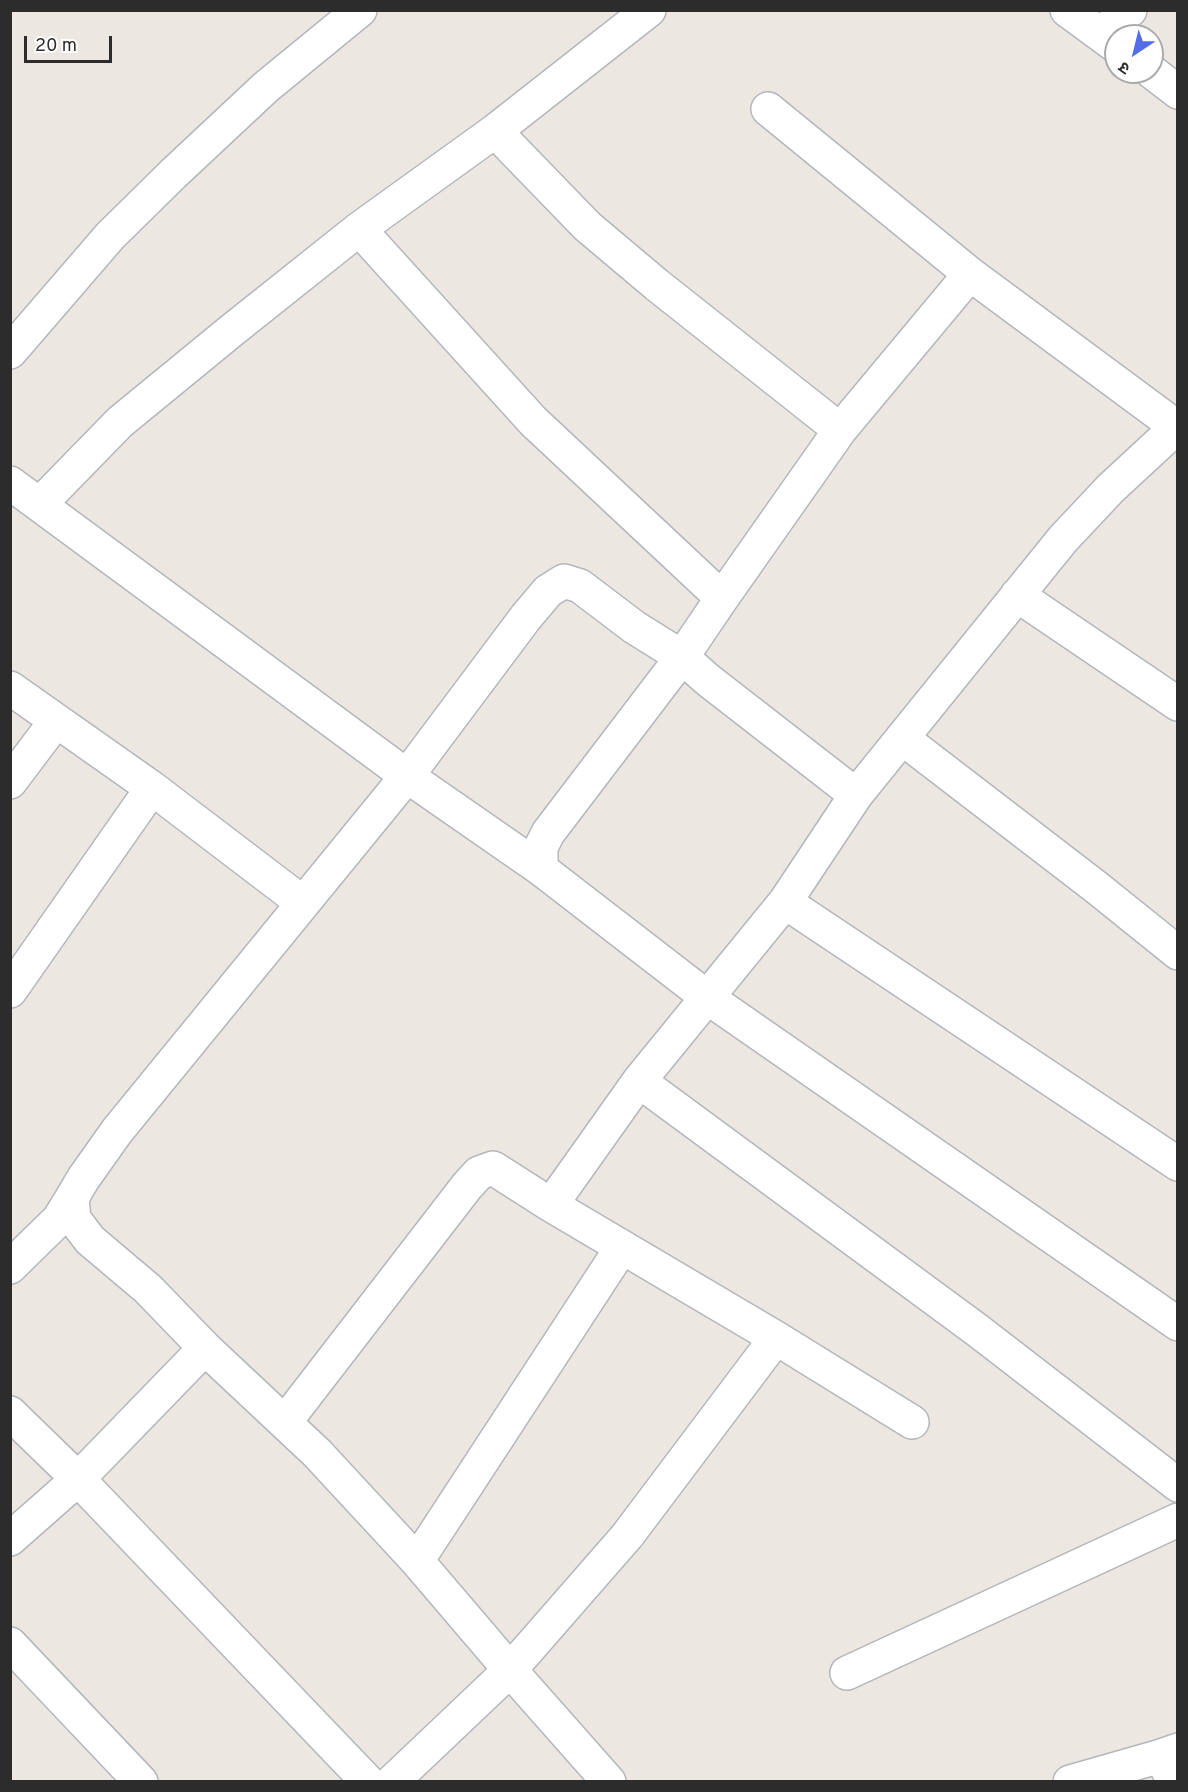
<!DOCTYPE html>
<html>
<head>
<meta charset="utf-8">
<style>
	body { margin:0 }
	#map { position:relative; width:1188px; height:1792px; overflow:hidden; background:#ece7e0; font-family:Overpass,"Noto Sans Devanagari",sans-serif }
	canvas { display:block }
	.frame { position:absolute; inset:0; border:12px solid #2c2c2c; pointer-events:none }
	.north { position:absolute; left:1104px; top:24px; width:60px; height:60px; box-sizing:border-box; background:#fff; border:2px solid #ababab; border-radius:50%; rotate:215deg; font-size:16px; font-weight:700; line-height:24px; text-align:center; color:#2c2c2c }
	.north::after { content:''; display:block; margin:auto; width:21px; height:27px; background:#526de7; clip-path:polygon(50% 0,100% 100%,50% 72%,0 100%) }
	.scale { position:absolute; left:24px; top:36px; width:88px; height:27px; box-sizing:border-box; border:3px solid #2c2c2c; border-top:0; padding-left:8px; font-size:18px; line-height:21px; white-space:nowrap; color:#2c2c2c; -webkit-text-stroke:4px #fff; paint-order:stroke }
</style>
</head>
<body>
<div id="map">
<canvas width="1188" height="1792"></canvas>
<div class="frame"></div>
<div class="north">उ</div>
<div class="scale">20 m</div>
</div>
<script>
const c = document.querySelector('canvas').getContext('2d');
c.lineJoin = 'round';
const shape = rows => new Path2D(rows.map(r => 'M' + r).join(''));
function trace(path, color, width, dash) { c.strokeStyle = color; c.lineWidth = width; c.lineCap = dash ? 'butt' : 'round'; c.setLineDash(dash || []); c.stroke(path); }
const minor = shape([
	[1067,10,1116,46],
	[1100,34,1130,10],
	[1152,72,1178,92],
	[768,109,970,274,1178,428],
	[495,131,587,226,657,285,840,430],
	[359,229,533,421,722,598],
	[10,352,110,236,173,174,266,87,360,10],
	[10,483,407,776,541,869,708,998,1178,1324],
	[40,504,120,422,231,331,359,229,495,131,649,10],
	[1017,595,1178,704],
	[10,688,152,788,303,903],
	[902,738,1096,887,1178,953],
	[10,782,56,721],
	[541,869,541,847,548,833,682,657,722,598,840,430,970,274],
	[785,902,1178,1164],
	[10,991,152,788],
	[639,1081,977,1330,1178,1485],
	[551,1205,639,1081,785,902,856,795,1063,539,1111,488,1178,426],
	[10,1267,59,1219,72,1198],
	[10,1413,78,1479,368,1782],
	[285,1422,467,1186,479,1173,493,1168,551,1205,776,1338,912,1422],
	[10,1539,78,1479,205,1348],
	[417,1561,622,1247],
	[10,1644,141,1782],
	[847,1673,1178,1520],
	[1161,1756,1174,1782],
	[392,1782,510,1670,627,1536,776,1338],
	[609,1782,510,1670,417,1561,317,1453,205,1348,148,1289,90,1240,74,1219,72,1198,83,1179,117,1131,407,776,526,617,548,591,564,581,580,586,634,627,682,657,708,680,856,795],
	[1070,1782,1161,1756,1178,1750]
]);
trace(minor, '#b4b6be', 36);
trace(minor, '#fff', 33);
</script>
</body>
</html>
